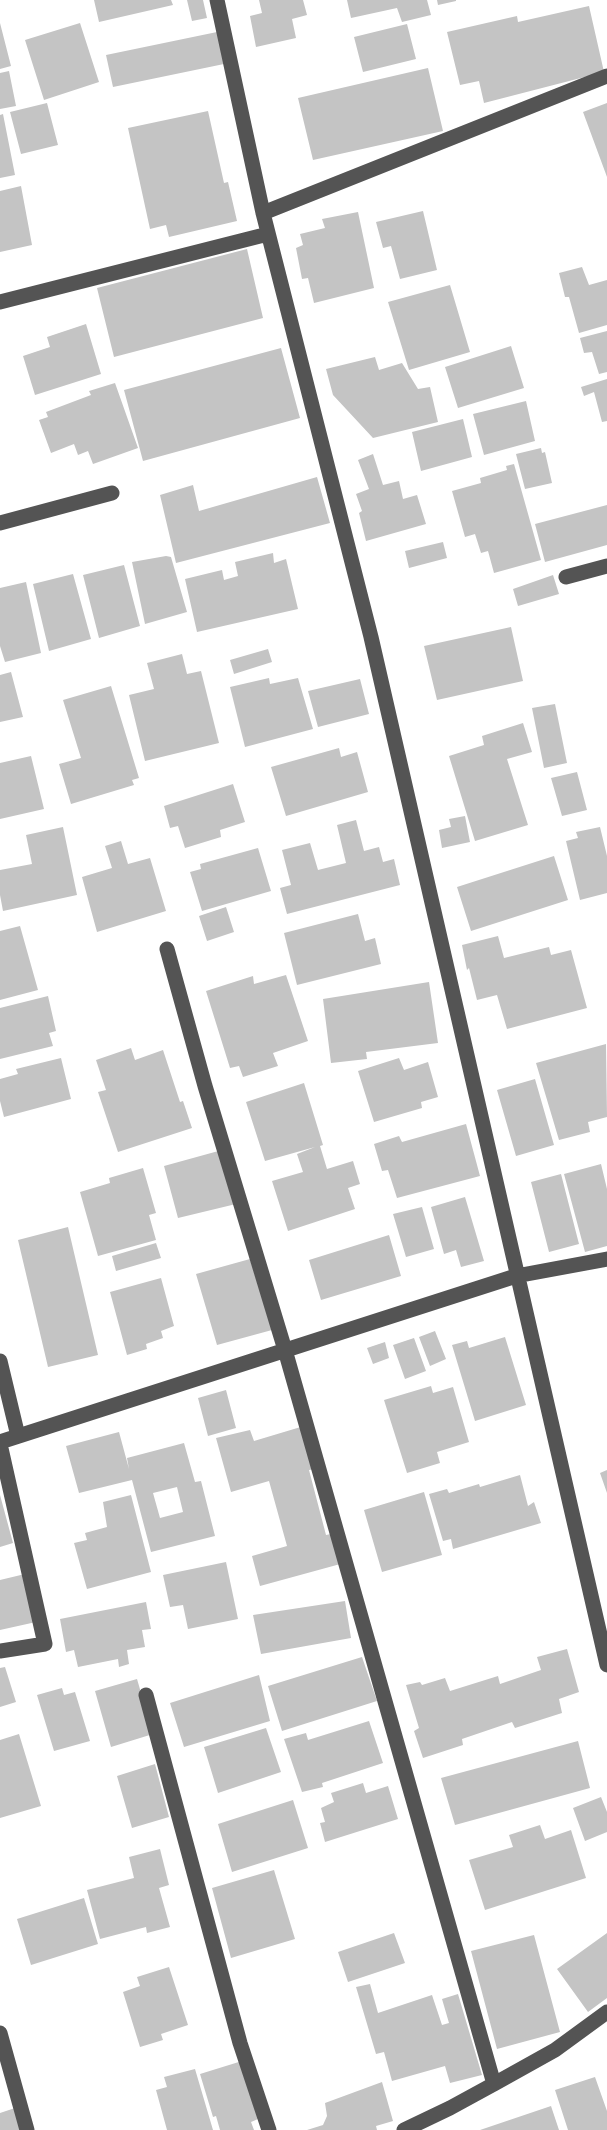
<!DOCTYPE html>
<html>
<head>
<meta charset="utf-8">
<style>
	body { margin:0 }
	canvas { display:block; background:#fff }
</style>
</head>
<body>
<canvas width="607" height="2130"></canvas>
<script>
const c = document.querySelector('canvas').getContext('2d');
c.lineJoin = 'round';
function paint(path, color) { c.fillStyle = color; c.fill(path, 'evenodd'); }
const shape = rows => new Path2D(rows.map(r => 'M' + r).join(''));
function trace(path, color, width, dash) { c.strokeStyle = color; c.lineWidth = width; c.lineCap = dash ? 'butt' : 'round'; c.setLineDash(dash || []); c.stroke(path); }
paint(shape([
	[94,0,171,0,173,5,99,22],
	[187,0,203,0,207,18,192,21],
	[259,0,303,0,307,15,292,19,296,38,256,47,250,16,262,13],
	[347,0,427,0,431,15,402,22,397,8,351,18],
	[437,0,456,0,456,1,438,5],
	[589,6,604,72,484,103,479,81,460,85,447,32,517,16,518,22],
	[0,23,11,66,0,69],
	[80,23,99,82,44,100,25,40],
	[407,24,416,59,363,72,354,37],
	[217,32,224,64,113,87,106,55],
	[428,68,443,131,313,160,298,98],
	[9,71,16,106,0,109,0,73],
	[47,103,58,145,21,154,10,112],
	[607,103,607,177,583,112],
	[208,111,224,183,228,182,237,221,169,237,166,225,150,229,128,128],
	[3,114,15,175,0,178,0,115],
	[21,186,32,245,0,252,0,191],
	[423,211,437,270,400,279,391,246,383,248,376,222],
	[358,212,374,288,314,303,308,278,302,279,296,248,303,245,300,234,325,228,322,219],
	[247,249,263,318,114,357,97,288],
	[582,267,589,285,607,280,607,325,579,333,569,297,565,297,559,273],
	[450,285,470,352,409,370,388,302],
	[86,324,101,374,35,395,23,356,50,347,47,337],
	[607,331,607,372,599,374,592,352,584,353,580,338],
	[511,346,524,388,458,408,445,367],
	[281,348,300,418,143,461,124,390],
	[375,357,379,370,402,363,418,389,430,387,438,422,373,438,333,395,326,369],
	[607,379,607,421,602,422,594,392,584,396,581,387],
	[115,383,138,448,93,464,88,451,78,455,74,444,51,453,39,420,48,417,46,412,91,395,89,391],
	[526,401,535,441,484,455,473,414],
	[463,419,472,457,421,471,412,432],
	[541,448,542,453,545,452,552,483,525,489,516,454],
	[373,454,383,485,399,481,403,499,417,495,426,524,366,541,359,513,362,511,356,494,369,489,358,460],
	[514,464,541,560,494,573,488,551,481,553,475,534,465,537,452,491,481,483,480,478,507,470,506,466],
	[317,477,330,523,176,563,160,495,193,485,199,511],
	[607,505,607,545,545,562,535,524],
	[443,542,447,558,409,568,405,551],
	[273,553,274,563,286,559,298,609,197,632,185,579,222,570,224,580,238,576,235,562],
	[166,556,171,557,187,612,145,624,132,562],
	[124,565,140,626,99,638,83,575],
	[73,574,91,639,49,651,33,584],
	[553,575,559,594,518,606,513,589],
	[26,582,41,653,5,662,0,646,0,588],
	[511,627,523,681,437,700,424,646],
	[268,649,272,662,234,674,230,660],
	[182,654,187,674,201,671,219,743,145,761,129,695,154,689,147,663],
	[11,672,23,717,0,722,0,675],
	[269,678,270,684,298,678,313,729,245,747,230,687],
	[360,679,369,714,318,727,308,691],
	[111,686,139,778,132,780,134,785,71,804,59,764,81,758,63,700],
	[555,704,567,763,544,768,532,708],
	[523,723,532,752,507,759,528,825,475,841,449,756,484,745,482,736],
	[339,748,341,757,357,752,368,792,286,816,271,767],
	[31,756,44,809,0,819,0,763],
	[577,772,587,810,562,816,551,778],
	[233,784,245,822,220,830,221,837,185,848,178,826,170,828,164,806],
	[465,816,470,842,442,848,439,830,451,827,449,819],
	[356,820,364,851,379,847,383,862,394,859,400,885,287,914,280,888,291,885,282,850,310,843,318,870,346,863,337,825],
	[63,827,77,895,3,911,0,895,0,870,32,864,26,835],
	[600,827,607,856,607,893,580,900,566,841,578,838,576,832],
	[121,841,128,864,150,858,166,911,97,932,82,877,112,868,105,846],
	[258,848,271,891,202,911,190,872,201,869,200,864],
	[554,856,568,900,471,931,457,887],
	[226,907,234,932,207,941,199,916],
	[358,914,365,941,375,938,381,964,297,985,284,933],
	[20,926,38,990,0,1000,0,931],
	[498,936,504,958,549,947,551,955,571,950,587,1008,507,1029,497,995,477,1000,469,968,467,970,462,945],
	[286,975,308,1041,273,1053,278,1066,243,1077,239,1066,230,1068,206,991,253,976,254,984],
	[429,982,438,1043,366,1052,367,1059,331,1063,323,999],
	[48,996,56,1031,49,1033,53,1046,0,1059,0,1008],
	[606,1044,607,1117,588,1122,590,1132,559,1140,536,1063],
	[131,1048,135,1060,163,1050,180,1102,183,1101,192,1128,118,1152,98,1092,106,1090,96,1060],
	[61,1058,71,1099,4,1117,0,1101,0,1079,18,1074,16,1069],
	[399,1058,404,1070,428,1062,438,1097,421,1102,422,1108,374,1122,358,1071],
	[535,1079,554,1145,516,1156,497,1090],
	[304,1083,323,1145,320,1146,327,1169,353,1161,360,1184,348,1188,355,1209,288,1231,272,1181,303,1172,297,1154,315,1147,265,1161,246,1102],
	[466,1124,480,1176,397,1198,388,1170,382,1171,374,1144,399,1136,402,1142],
	[222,1150,236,1204,178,1218,164,1166],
	[601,1164,607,1189,607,1246,585,1252,564,1174],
	[143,1168,156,1213,149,1215,156,1240,98,1256,80,1192,110,1183,109,1178],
	[561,1174,579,1244,549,1252,531,1182],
	[465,1197,484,1261,461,1267,456,1250,444,1254,431,1207],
	[422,1207,434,1249,406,1257,393,1214],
	[68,1227,98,1355,48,1367,18,1240],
	[389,1235,401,1276,321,1300,309,1260],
	[156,1243,161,1258,116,1271,112,1256],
	[250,1259,272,1330,217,1345,196,1274],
	[161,1278,174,1326,161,1331,163,1338,146,1344,147,1349,127,1355,110,1292],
	[435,1331,446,1359,430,1366,419,1337],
	[505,1337,526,1405,475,1421,452,1345,467,1341,469,1348],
	[414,1338,426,1371,405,1379,393,1345],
	[385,1342,389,1358,373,1364,367,1348],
	[431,1386,433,1393,453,1387,469,1442,437,1452,440,1463,407,1473,384,1400],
	[226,1390,236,1428,208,1436,198,1398],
	[304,1426,315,1469,309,1470,326,1535,336,1533,344,1563,260,1586,252,1556,287,1546,269,1481,231,1492,216,1438,250,1430,254,1441],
	[119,1432,129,1469,127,1458,184,1443,195,1482,201,1481,215,1536,151,1552,132,1480,79,1493,66,1446],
	[177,1487,183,1512,160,1518,153,1493],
	[607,1470,607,1493,600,1473],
	[520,1475,528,1506,534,1502,541,1523,453,1549,451,1539,443,1541,429,1494,447,1489,449,1493,479,1484,480,1487],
	[424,1492,442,1555,382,1572,364,1510],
	[0,1495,13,1543,0,1547],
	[131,1495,151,1572,87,1589,74,1543,87,1540,85,1533,107,1527,103,1502],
	[226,1562,238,1619,188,1629,183,1605,170,1607,163,1575],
	[25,1574,36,1622,0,1630,0,1580],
	[345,1601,351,1638,261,1654,253,1615],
	[146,1602,151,1629,142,1630,145,1647,127,1650,129,1664,119,1667,118,1659,78,1667,74,1650,66,1652,60,1619],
	[567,1649,579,1692,559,1699,562,1713,515,1728,512,1722,462,1739,463,1745,423,1758,414,1731,419,1728,406,1685,420,1682,422,1685,445,1678,450,1691,498,1676,500,1684,541,1670,537,1657],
	[362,1657,377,1701,282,1731,268,1686],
	[5,1667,16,1702,0,1707,0,1668],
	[259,1675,270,1721,184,1747,170,1703],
	[137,1679,153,1734,111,1747,95,1691],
	[62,1688,64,1695,75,1692,90,1741,54,1751,37,1695],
	[369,1721,383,1763,322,1783,323,1787,302,1792,284,1739,306,1733,308,1740],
	[266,1728,281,1772,218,1793,204,1747],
	[19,1734,41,1806,0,1818,0,1740],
	[578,1741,590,1788,455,1825,441,1778],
	[155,1764,169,1817,132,1828,117,1776],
	[363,1783,366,1793,388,1786,398,1819,325,1842,320,1823,325,1822,321,1808,334,1802,331,1793],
	[601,1797,607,1812,607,1832,585,1841,573,1808],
	[293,1800,308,1848,232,1872,218,1824],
	[540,1825,545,1839,571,1830,586,1878,485,1910,469,1860,513,1847,509,1835],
	[160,1849,169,1885,159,1888,170,1927,147,1933,146,1927,100,1939,87,1890,134,1878,129,1857],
	[274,1870,295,1939,231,1958,212,1888],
	[84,1898,98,1944,31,1965,17,1919],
	[394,1933,405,1963,348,1982,338,1952],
	[607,1933,607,1998,588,2012,557,1969],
	[534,1935,560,2032,497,2049,471,1951],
	[169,1967,188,2025,161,2034,163,2040,140,2047,123,1992,140,1986,137,1977],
	[370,1984,378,2013,432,1995,442,2025,449,2023,442,1999,458,1994,482,2075,450,2083,445,2066,392,2081,384,2052,376,2054,356,1987],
	[242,2061,258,2119,251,2122,254,2130,220,2130,216,2116,213,2117,200,2074],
	[195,2069,213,2130,167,2130,156,2090,167,2087,164,2077],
	[595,2077,607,2111,607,2130,568,2130,555,2090],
	[382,2082,393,2121,376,2126,377,2130,307,2130,323,2125,327,2116,325,2103],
	[551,2106,559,2130,480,2130],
	[15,2108,22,2130,0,2130,0,2113]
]), '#c4c4c4');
trace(shape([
	[217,0,263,213,371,637,607,1665],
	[263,213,607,76],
	[0,302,268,234],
	[0,523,112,493],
	[566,577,607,566],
	[167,949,205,1086,285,1350,494,2084,555,2050,607,2012],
	[0,1361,18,1436],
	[0,1442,516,1276,607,1259],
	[0,1444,45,1644,0,1651],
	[146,1695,240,2043,269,2130],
	[0,2033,27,2130],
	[404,2130,450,2108,494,2084]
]), '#545454', 15);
</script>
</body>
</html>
